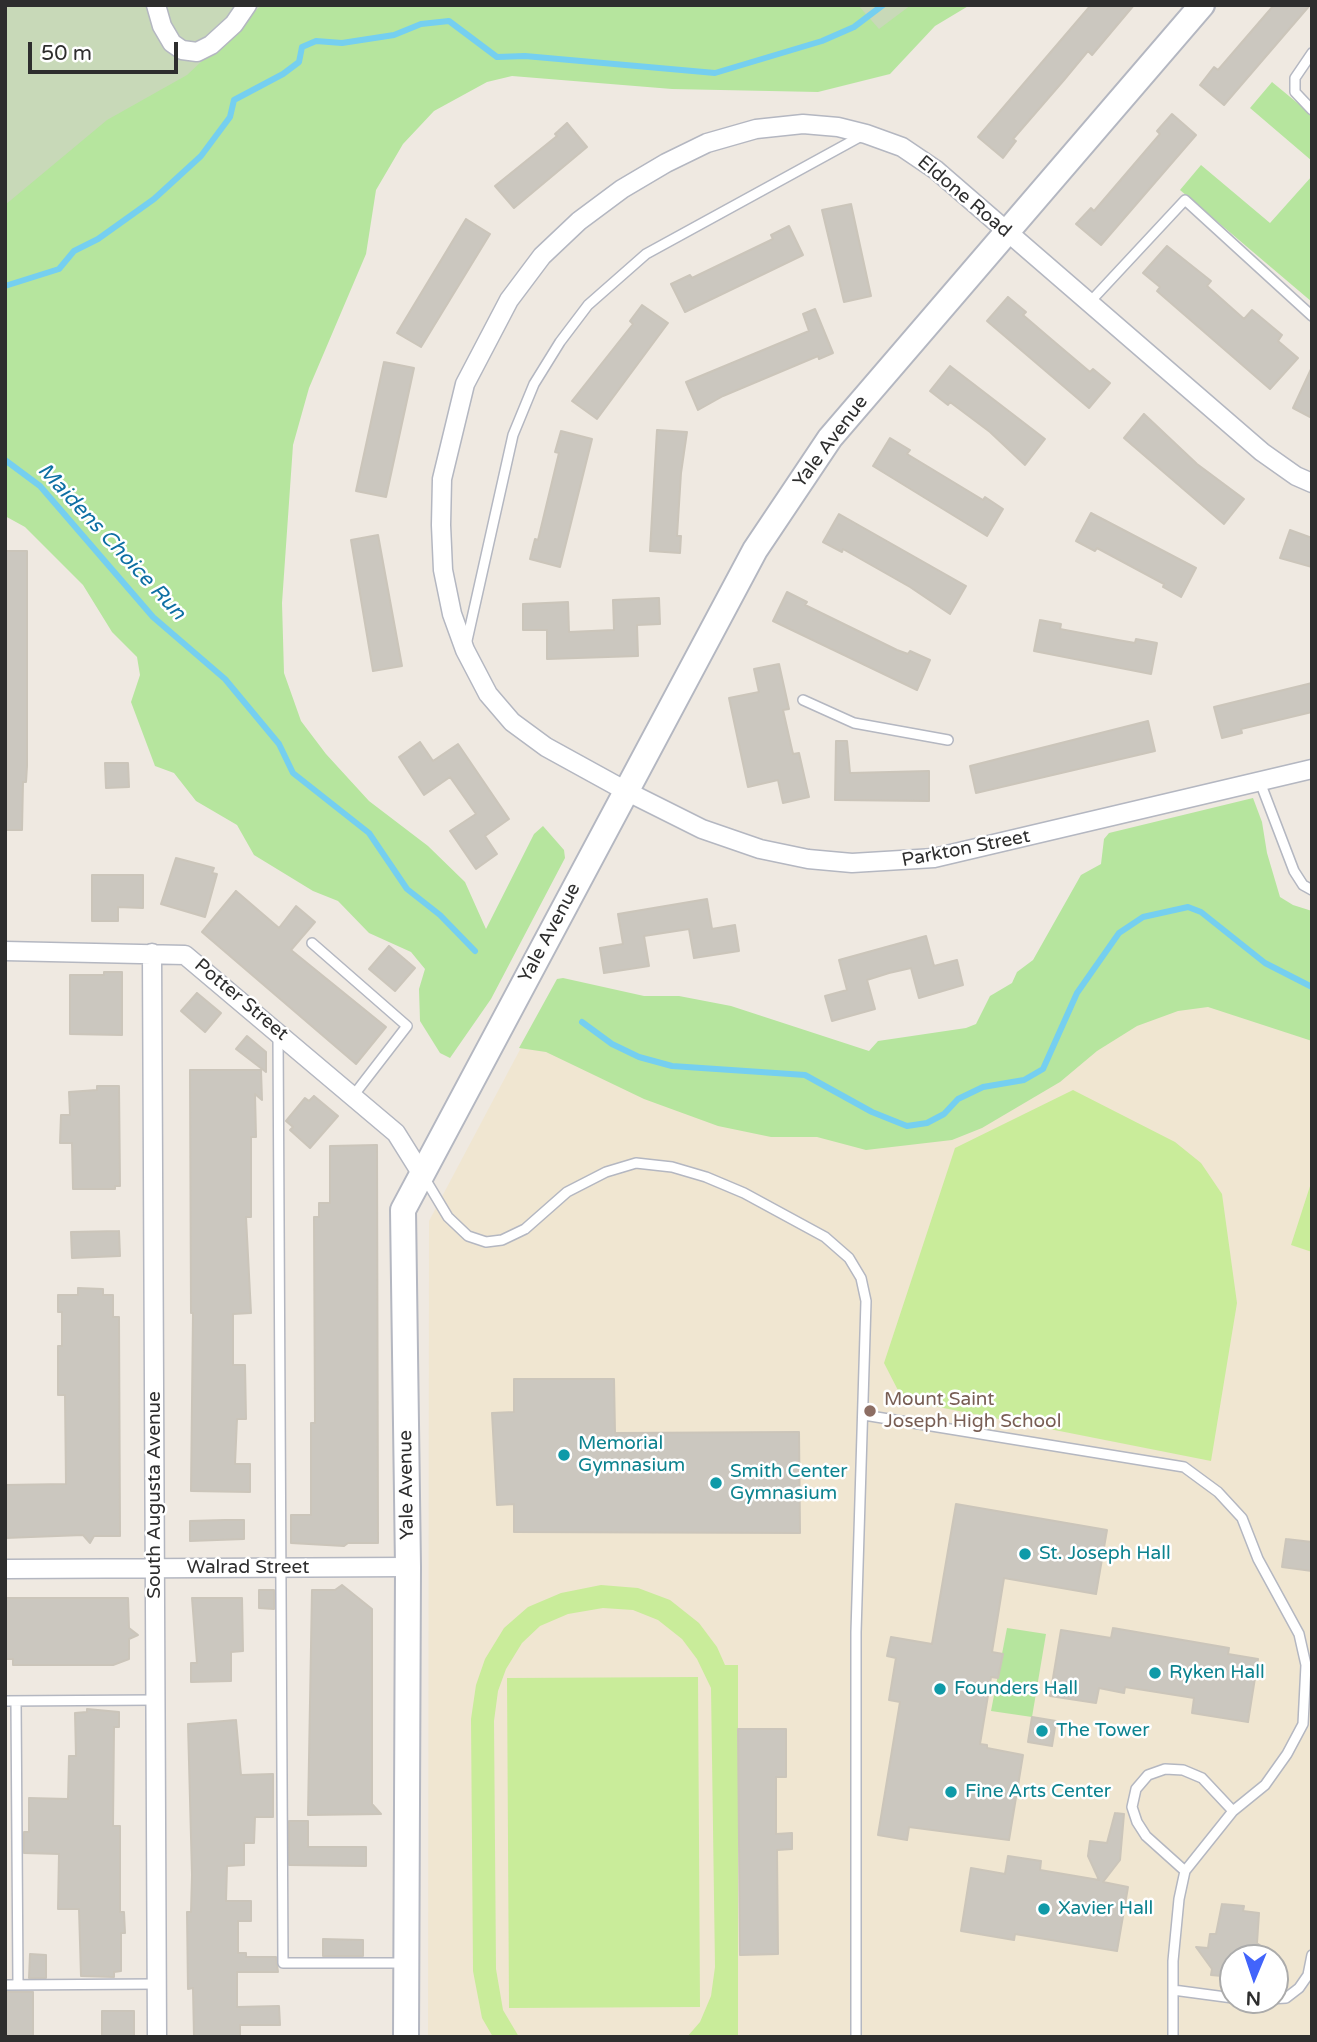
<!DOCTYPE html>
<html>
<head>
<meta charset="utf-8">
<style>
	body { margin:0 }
	#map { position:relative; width:1317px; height:2042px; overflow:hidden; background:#efe9e1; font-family:"Varela Round",sans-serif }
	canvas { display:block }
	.frame { position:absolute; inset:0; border:7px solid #2e2e2e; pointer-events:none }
	.north { position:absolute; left:1219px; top:1944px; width:70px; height:70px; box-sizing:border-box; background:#fff; border:2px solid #ababab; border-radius:50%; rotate:182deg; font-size:19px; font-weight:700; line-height:28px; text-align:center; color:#2e2e2e }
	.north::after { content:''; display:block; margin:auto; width:24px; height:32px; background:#4264fb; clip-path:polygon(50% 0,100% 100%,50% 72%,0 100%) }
	.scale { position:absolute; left:28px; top:42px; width:150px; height:32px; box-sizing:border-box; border:4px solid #2e2e2e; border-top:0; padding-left:9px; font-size:21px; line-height:24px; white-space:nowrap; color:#2e2e2e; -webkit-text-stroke:5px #fff; paint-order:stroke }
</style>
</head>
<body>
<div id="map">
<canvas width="1317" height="2042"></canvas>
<div class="frame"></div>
<div class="north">N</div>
<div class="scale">50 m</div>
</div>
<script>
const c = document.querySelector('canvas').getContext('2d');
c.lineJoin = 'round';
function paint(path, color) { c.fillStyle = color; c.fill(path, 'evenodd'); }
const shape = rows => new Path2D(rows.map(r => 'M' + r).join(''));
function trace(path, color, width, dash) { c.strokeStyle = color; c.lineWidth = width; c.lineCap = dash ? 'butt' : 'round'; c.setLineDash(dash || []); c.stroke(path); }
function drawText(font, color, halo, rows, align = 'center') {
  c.font = font + ' "Varela Round",sans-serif'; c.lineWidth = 5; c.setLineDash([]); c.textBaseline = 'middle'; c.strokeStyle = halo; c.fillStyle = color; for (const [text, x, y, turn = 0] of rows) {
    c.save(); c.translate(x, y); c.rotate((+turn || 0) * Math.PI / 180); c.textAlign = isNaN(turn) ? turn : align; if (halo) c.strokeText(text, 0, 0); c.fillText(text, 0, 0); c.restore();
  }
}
paint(shape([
	[1186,987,1312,1026,1312,2037,428,2037,429,1221,541,1010,869,1140],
	[1233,1958,1275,1958,1275,2000,1233,2000]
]), '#f0e6d1');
paint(shape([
	[5,5,970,5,935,26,890,74,818,92,672,89,512,76,487,82,434,111,403,144,376,190,366,254,309,388,293,445,282,603,284,673,301,721,326,754,369,801,428,846,465,882,486,929,534,834,543,826,564,850,565,858,491,999,450,1058,440,1053,420,1021,419,989,425,969,411,952,369,933,338,901,313,891,254,855,237,825,196,801,174,773,155,766,131,702,140,675,137,657,112,632,83,585,25,527,5,516],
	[1272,82,1312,115,1312,161,1250,108],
	[1201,165,1270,223,1312,176,1312,302,1180,190],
	[1253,798,1262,822,1267,853,1280,897,1293,905,1312,911,1312,1041,1208,1007,1178,1011,1137,1026,1097,1051,1060,1082,982,1128,952,1140,866,1150,817,1137,771,1137,718,1126,644,1099,546,1052,519,1048,557,979,563,978,644,996,679,996,731,1006,869,1051,878,1041,966,1028,976,1024,990,996,1012,983,1017,972,1033,960,1081,875,1101,864,1104,839,1109,833],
	[1007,1628,1046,1634,1032,1717,991,1711]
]), '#b6e59e');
paint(shape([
	[5,5,262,5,187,75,107,120,5,205],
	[858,5,911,5,879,29]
]), '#c8d9b8');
paint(shape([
	[1073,1090,1175,1142,1201,1163,1222,1194,1237,1303,1211,1461,903,1400,884,1363,955,1148],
	[1312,1180,1312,1252,1291,1245],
	[601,1585,638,1588,670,1600,699,1623,717,1647,725,1665,738,1665,738,2037,687,2037,700,2022,711,1996,715,1967,711,1688,697,1659,682,1639,658,1620,633,1610,603,1608,568,1614,540,1626,522,1643,506,1669,498,1691,494,1721,496,1969,503,2010,519,2037,493,2037,482,2018,473,1971,471,1719,476,1685,485,1659,504,1628,528,1607,561,1593],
	[698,1677,700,2007,509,2008,507,1678]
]), '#c9ec9a');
trace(shape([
	[5,286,59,269,74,251,98,239,154,199,201,156,230,117,234,100,283,74,299,62,302,47,316,41,342,43,394,35,421,24,449,21,497,57,525,56,715,73,822,41,854,27,883,5],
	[5,460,40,486,153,617,225,679,279,744,293,773,369,833,407,889,440,915,475,951],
	[582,1022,612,1044,639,1057,672,1066,805,1075,872,1112,907,1126,927,1123,944,1114,958,1099,983,1087,1024,1080,1043,1069,1077,993,1119,933,1143,917,1188,907,1201,912,1265,963,1312,987]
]), '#75cff0', 6);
const building = shape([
	[1091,5,1134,5,1092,55,1088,51,1064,80,1013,139,1016,141,1003,158,978,137,1091,5],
	[1274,5,1310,5,1224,105,1200,85,1214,67,1218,70,1274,5],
	[1172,114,1196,135,1101,245,1076,224,1091,208,1094,211,1160,134,1157,131,1172,114],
	[567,123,587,147,514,208,495,186,557,136,555,134,567,123],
	[851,204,871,296,844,302,822,210,851,204],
	[466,219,490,234,421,347,397,333,466,219],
	[789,226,803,255,685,312,671,284,690,275,692,278,773,239,771,235,789,226],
	[1167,246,1211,281,1207,286,1244,319,1252,310,1282,335,1278,341,1298,358,1270,389,1157,291,1160,287,1143,273,1167,246],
	[1008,297,1026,312,1023,315,1051,339,1090,372,1093,369,1110,383,1089,408,987,321,1008,297],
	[642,305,668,323,597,419,572,401,633,324,630,321,642,305],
	[815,309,833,353,819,359,818,356,723,396,698,410,686,382,809,331,803,314,815,309],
	[384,362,414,368,386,497,356,491,384,362],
	[950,366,1045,439,1025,465,990,432,950,402,948,405,930,391,950,366],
	[1312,367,1312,418,1293,408,1312,367],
	[1144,414,1197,464,1244,499,1224,524,1124,438,1144,414],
	[657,430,687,432,681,473,677,536,681,536,680,553,650,551,657,430],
	[561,431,592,439,560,567,530,559,535,539,538,540,559,453,555,452,561,431],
	[890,438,910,450,907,454,983,500,985,497,1003,509,987,536,873,466,890,438],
	[1091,513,1196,568,1181,597,1163,587,1164,584,1097,548,1095,551,1076,541,1091,513],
	[839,514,966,586,950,614,910,587,843,549,842,552,823,542,839,514],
	[1290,530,1312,538,1312,567,1280,558,1290,530],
	[378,535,402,666,373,671,351,540,378,535],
	[5,551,27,551,27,766,26,782,23,782,22,830,5,830,5,551],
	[787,592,807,602,805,605,897,650,908,654,910,651,930,660,917,690,773,621,787,592],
	[659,598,660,624,637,625,638,656,547,659,547,630,523,630,523,604,568,602,569,632,614,630,613,600,659,598],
	[1040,620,1061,624,1060,629,1118,640,1135,643,1136,639,1157,643,1151,674,1034,651,1040,620],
	[779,664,789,709,783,710,793,754,799,753,809,797,783,803,778,780,748,787,729,698,759,692,754,669,779,664],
	[1312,683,1312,712,1241,729,1242,733,1222,738,1214,707,1312,683],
	[1148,721,1155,751,976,793,970,766,1148,721],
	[836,741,847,741,850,773,929,771,929,801,835,800,836,741],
	[420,742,433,761,458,744,509,819,485,836,497,854,476,869,450,831,476,814,450,777,424,795,399,757,420,742],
	[105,763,128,763,129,787,106,788,105,763],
	[176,858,214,868,212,873,217,874,205,917,161,904,176,858],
	[92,875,143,875,143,908,118,907,118,921,92,921,92,875],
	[236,891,279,928,296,906,315,922,291,950,386,1027,356,1064,202,932,236,891],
	[707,899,712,929,735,925,739,951,694,958,689,929,644,936,649,966,604,973,600,948,623,944,618,914,707,899],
	[926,936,934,966,957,960,963,985,919,998,911,968,889,973,867,980,875,1009,832,1021,825,996,847,990,839,960,926,936],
	[389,946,415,968,395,991,369,969,389,946],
	[104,972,122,972,122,1035,70,1034,70,975,104,975,104,972],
	[197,993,221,1013,205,1032,181,1011,197,993],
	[247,1036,266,1052,266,1072,236,1049,247,1036],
	[190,1070,261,1070,262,1100,255,1094,256,1137,251,1137,251,1217,246,1217,251,1313,233,1314,233,1365,245,1365,246,1419,237,1419,235,1464,250,1464,250,1492,191,1491,193,1313,191,1313,190,1070],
	[97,1086,119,1086,120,1186,115,1186,115,1189,73,1189,72,1143,60,1143,61,1115,70,1115,69,1092,97,1090,97,1086],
	[314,1096,338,1116,310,1148,290,1130,293,1127,286,1121,305,1098,309,1101,314,1096],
	[377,1145,378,1543,348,1543,344,1546,291,1543,291,1515,311,1515,311,1423,315,1423,314,1217,319,1217,319,1203,330,1203,330,1146,377,1145],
	[119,1231,120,1256,72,1258,71,1232,119,1231],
	[78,1288,103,1289,103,1295,113,1295,113,1317,119,1317,120,1536,94,1536,90,1543,83,1535,5,1538,5,1485,66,1484,65,1395,58,1395,58,1346,62,1346,62,1312,58,1312,58,1295,78,1295,78,1288],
	[514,1379,614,1379,615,1433,799,1432,800,1533,514,1532,514,1504,497,1505,492,1413,514,1412,514,1379],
	[956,1504,1107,1530,1096,1594,1004,1578,992,1652,1003,1654,998,1678,991,1677,980,1744,987,1745,987,1748,1023,1755,1009,1840,909,1827,907,1840,878,1835,900,1702,889,1700,896,1658,887,1656,891,1637,932,1644,956,1504],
	[225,1520,244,1520,244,1539,190,1541,190,1521,225,1520],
	[1286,1539,1312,1542,1312,1571,1282,1567,1286,1539],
	[342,1585,372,1609,372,1804,381,1814,308,1815,312,1590,335,1590,342,1585],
	[259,1590,274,1590,274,1609,259,1608,259,1590],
	[5,1598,128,1598,129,1628,138,1635,129,1639,129,1659,113,1665,13,1665,13,1659,5,1659,5,1598],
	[192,1598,242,1598,243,1651,231,1652,231,1681,191,1682,191,1663,197,1663,192,1598],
	[1113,1628,1229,1648,1228,1654,1258,1659,1248,1722,1192,1713,1194,1698,1125,1687,1124,1693,1099,1688,1096,1703,1050,1696,1061,1630,1111,1638,1113,1628],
	[87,1709,119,1712,119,1727,114,1727,113,1826,120,1826,120,1912,124,1912,125,1933,121,1933,121,1971,114,1972,114,1977,81,1976,79,1909,58,1909,59,1854,24,1853,24,1832,29,1832,29,1798,68,1799,69,1756,76,1756,75,1713,87,1712,87,1709],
	[1032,1717,1056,1721,1052,1746,1028,1742,1032,1717],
	[236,1720,241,1775,273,1774,273,1817,255,1817,254,1843,244,1843,244,1865,227,1866,226,1901,251,1901,251,1921,238,1921,238,1953,246,1953,246,1957,276,1957,278,1972,237,1972,237,2007,279,2006,280,2025,240,2025,240,2037,194,2037,193,1988,188,1989,187,1912,191,1912,192,1875,188,1724,236,1720],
	[738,1729,786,1729,786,1777,776,1777,776,1834,792,1833,792,1849,777,1850,778,1954,740,1955,738,1729],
	[1115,1813,1124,1814,1120,1860,1103,1882,1128,1887,1117,1951,1015,1934,1014,1940,961,1931,971,1868,1005,1874,1008,1856,1041,1861,1040,1870,1099,1880,1088,1856,1090,1841,1107,1843,1115,1813],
	[289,1821,308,1821,308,1847,366,1847,366,1866,289,1865,289,1821],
	[1222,1904,1244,1906,1243,1911,1259,1913,1257,1943,1275,1958,1233,1958,1233,1977,1211,1975,1212,1969,1196,1947,1208,1948,1210,1934,1216,1934,1222,1904],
	[323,1939,363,1940,363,1956,323,1956,323,1939],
	[30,1954,46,1955,46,1978,29,1978,30,1954],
	[5,1992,33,1992,33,2037,5,2037,5,1992],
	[102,2011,134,2011,134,2037,102,2037,102,2011]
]);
paint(building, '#cbc7bf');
trace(building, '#cbc5ba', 2);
const lane = shape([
	[1312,53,1295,78,1295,92,1312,110],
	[1089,303,1185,200,1312,316],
	[466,645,513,435,534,384,560,342,588,305,646,254,865,134],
	[803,700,854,723,948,740],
	[1260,782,1294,871,1303,885,1312,890],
	[312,943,407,1026,353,1096],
	[278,1035,283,1963,405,1963],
	[424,1177,448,1217,468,1236,486,1242,502,1240,525,1229,567,1192,606,1172,636,1163,672,1167,706,1177,744,1193,825,1237,849,1258,861,1278,866,1301,856,1632,856,2037],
	[864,1415,1184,1467,1218,1492,1242,1518,1258,1559,1299,1634,1306,1665,1303,1724,1287,1754,1265,1785,1233,1811,1185,1871,1179,1899,1173,1961,1173,2037],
	[5,1701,156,1700],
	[16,1701,18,1985],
	[1185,1871,1146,1836,1137,1822,1132,1807,1136,1789,1148,1775,1165,1769,1183,1770,1202,1778,1233,1811],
	[5,1985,157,1984],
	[1173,1990,1233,1998],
	[1253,2000,1286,1998,1299,1988,1308,1975,1312,1955]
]);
const street = shape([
	[156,5,162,26,172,43,182,50,197,52,211,45,234,24,247,5],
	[1312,483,1296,476,1262,452,936,170,902,147,866,134,838,127,803,124,756,129,707,143,666,163,622,189,579,221,542,256,509,300,465,384,442,479,441,525,443,570,452,614,465,650,488,694,512,722,546,747,626,791,702,829,760,849,808,859,852,863,934,858,1312,769],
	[5,951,185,955,396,1133,421,1173],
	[152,953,157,2037],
	[5,1569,408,1567]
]);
const secondary = shape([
	[406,2037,408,1567,403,1210,755,550,830,438,1202,5]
]);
trace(lane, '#b4b7c1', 12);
trace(street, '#b4b7c1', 21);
trace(secondary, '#b4b7c1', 28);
trace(lane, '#fff', 9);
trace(street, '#fff', 18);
trace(secondary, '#fff', 24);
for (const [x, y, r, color] of [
	[870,1411,7,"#8d6e63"],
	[564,1455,7,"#0f9aa8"],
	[716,1483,7,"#0f9aa8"],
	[1025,1554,7,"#0f9aa8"],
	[1155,1673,7,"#0f9aa8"],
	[940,1689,7,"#0f9aa8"],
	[1042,1731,7,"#0f9aa8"],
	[951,1792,7,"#0f9aa8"],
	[1044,1909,7,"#0f9aa8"]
]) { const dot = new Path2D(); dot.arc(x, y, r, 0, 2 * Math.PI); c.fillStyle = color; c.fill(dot); trace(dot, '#fff', 2.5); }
drawText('19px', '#2e2e2e', '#fff', [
	["Eldone Road",964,197,40],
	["Yale Avenue",831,442,-53],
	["Parkton Street",966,849,-11],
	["Yale Avenue",550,933,-62],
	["Potter Street",241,1000,40],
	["Yale Avenue",407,1485,-91],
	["South Augusta Avenue",155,1495,-90],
	["Walrad Street",248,1568]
]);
drawText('19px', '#785e54', '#fff', [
	["Mount Saint",884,1400],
	["Joseph High School",884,1422]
], 'left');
drawText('19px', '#0d838f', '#fff', [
	["Memorial",578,1444],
	["Gymnasium",578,1466],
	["Smith Center",730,1472],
	["Gymnasium",730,1494],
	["St. Joseph Hall",1039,1554],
	["Ryken Hall",1169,1673],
	["Founders Hall",954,1689],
	["The Tower",1056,1731],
	["Fine Arts Center",965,1792],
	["Xavier Hall",1058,1909]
], 'left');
drawText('italic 21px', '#0d6fa3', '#fff', [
	["Maidens Choice Run",111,542,47]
]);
</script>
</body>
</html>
